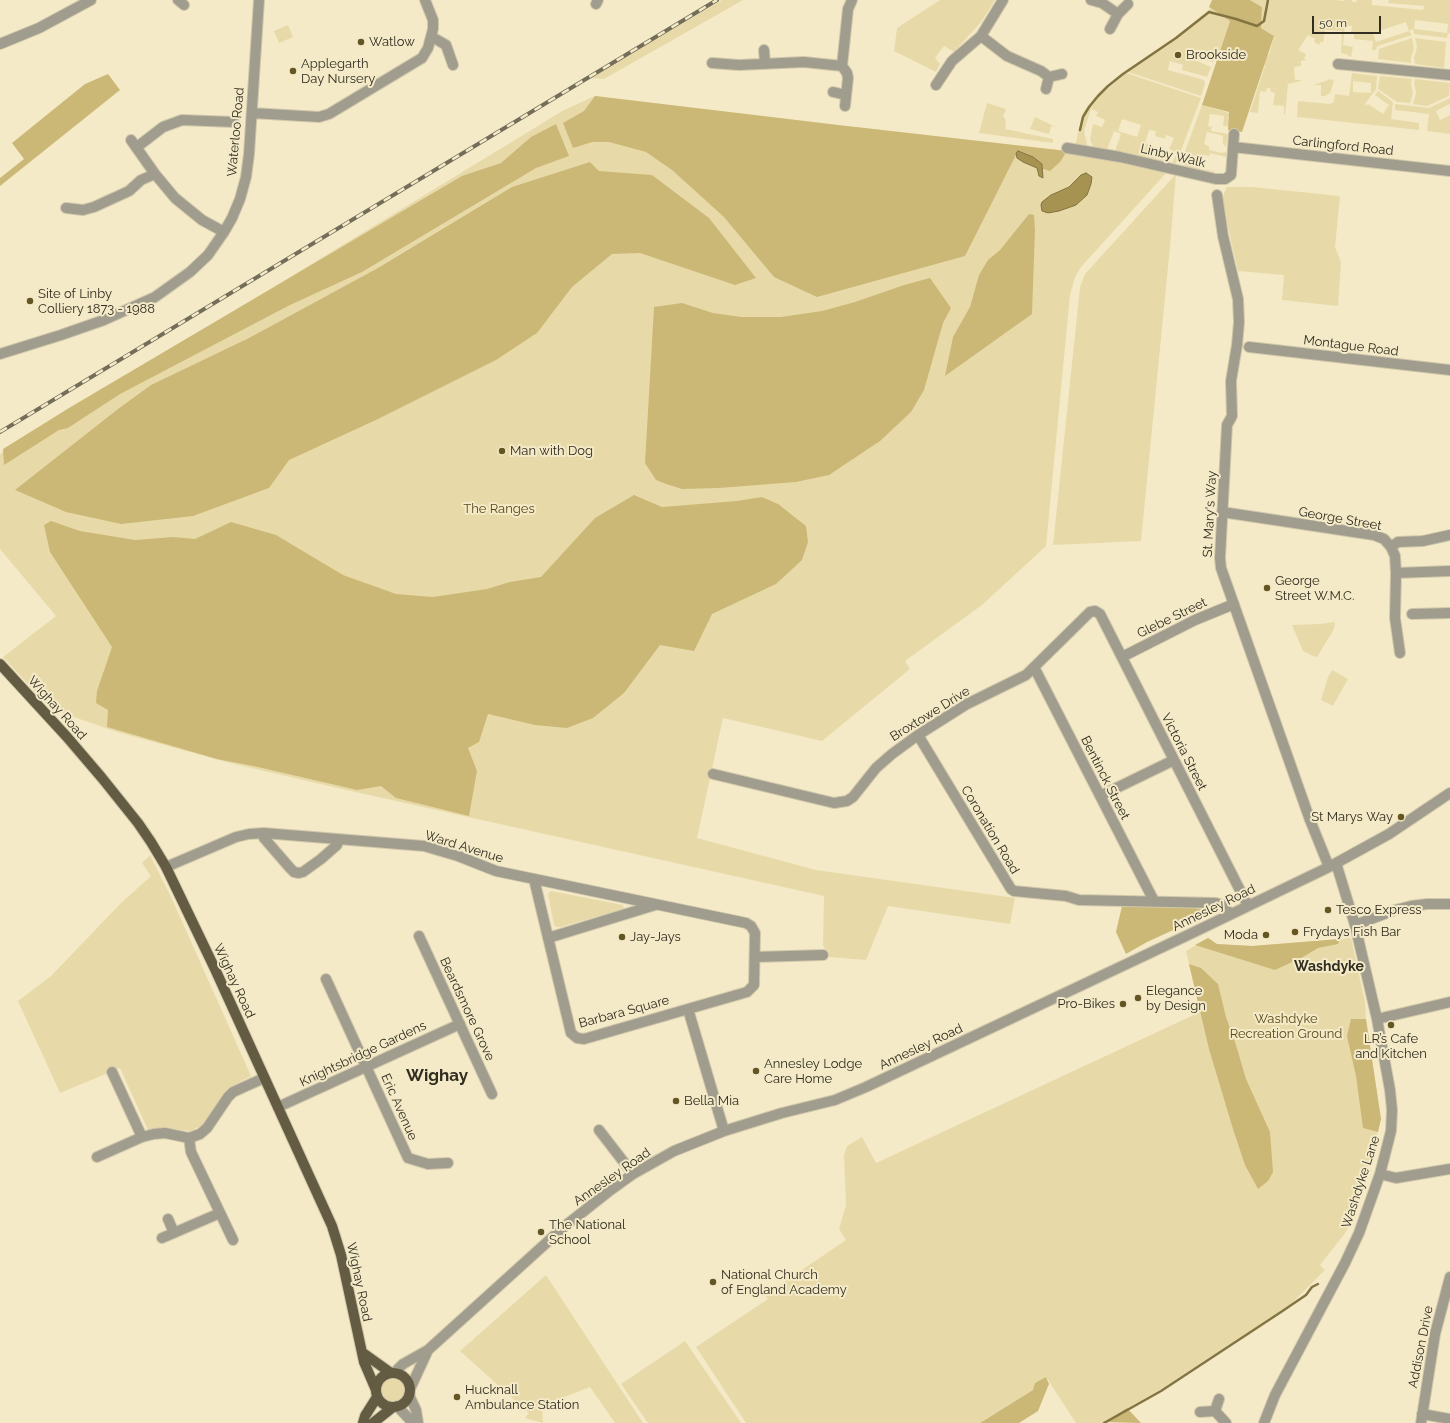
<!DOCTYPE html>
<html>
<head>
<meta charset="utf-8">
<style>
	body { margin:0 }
	#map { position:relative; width:1450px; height:1423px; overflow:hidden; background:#f4eac8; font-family:Raleway,sans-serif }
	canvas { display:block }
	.scale { position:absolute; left:1312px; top:16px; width:69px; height:18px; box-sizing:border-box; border:2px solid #312d20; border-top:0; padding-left:5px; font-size:12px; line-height:14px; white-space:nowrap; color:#312d20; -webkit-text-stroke:3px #f4eac8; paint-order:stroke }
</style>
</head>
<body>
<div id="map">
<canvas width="1450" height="1423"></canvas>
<div class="scale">50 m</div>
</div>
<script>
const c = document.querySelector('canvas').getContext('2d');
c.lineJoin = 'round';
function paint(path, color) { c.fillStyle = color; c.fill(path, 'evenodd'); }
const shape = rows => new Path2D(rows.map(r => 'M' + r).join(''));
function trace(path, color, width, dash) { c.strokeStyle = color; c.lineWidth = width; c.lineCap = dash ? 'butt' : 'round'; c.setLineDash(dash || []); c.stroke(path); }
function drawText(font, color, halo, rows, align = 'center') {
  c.font = font + ' Raleway,sans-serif'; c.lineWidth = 4; c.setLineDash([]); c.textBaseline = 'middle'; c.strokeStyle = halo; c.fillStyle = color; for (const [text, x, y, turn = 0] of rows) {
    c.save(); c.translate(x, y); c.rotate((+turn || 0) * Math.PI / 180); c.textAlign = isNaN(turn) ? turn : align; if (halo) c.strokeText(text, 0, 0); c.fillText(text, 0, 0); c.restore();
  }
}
paint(shape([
	[722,0,743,0,604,79,590,78],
	[940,0,995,0,981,22,954,52,944,46,935,58,940,64,936,72,894,51,897,28],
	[1250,0,1335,0,1344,1,1344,0,1352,0,1352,2,1356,2,1357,0,1372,0,1372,5,1423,10,1424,6,1388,3,1389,0,1450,0,1450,34,1448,33,1447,38,1414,34,1413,29,1409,31,1412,35,1377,46,1376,50,1372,50,1373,41,1354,39,1354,34,1351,33,1352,26,1345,25,1343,45,1353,47,1351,57,1346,54,1341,53,1342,31,1325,30,1323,43,1321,41,1319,45,1314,42,1315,39,1308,35,1298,50,1306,54,1304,59,1307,60,1301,61,1301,66,1294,67,1295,80,1301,80,1301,81,1288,84,1285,115,1284,115,1284,106,1273,105,1275,93,1271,92,1270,88,1267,88,1266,92,1260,91,1258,113,1250,112,1265,66,1264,64,1267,55,1269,55,1274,36,1261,28,1262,7],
	[1415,20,1448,24,1447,33,1414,29],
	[1406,22,1409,31,1376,42,1373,33],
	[1211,8,1230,21,1217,59,1215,58,1213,62,1192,56,1192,59,1211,67,1207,77,1182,70,1183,65,1170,61,1168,70,1204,80,1205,84,1201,96,1125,71,1164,45,1166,47],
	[288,25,293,37,279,43,274,31],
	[1412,38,1414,48,1411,58,1411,63,1378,59,1379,49],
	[1415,38,1446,42,1444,68,1415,64,1414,58,1417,47],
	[1126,73,1201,98,1176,163,1172,163,1177,153,1169,149,1174,138,1166,135,1165,139,1155,136,1156,131,1149,130,1145,143,1168,151,1167,161,1115,151,1121,134,1114,131,1107,150,1093,147,1090,139,1093,124,1102,127,1105,120,1096,116,1098,112,1091,109,1084,131,1088,149,1075,147,1081,119,1083,113,1095,97,1097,98],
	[1122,119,1141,125,1137,137,1118,131],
	[1352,73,1377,76,1376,89,1365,104,1366,106,1368,104,1383,114,1389,105,1375,95,1378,91,1393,102,1391,119,1419,123,1419,130,1297,117,1298,101,1330,104,1334,102,1335,94,1349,96],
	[1353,81,1371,83,1371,93,1353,92],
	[1380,76,1412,79,1411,84,1413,93,1410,103,1397,102,1378,89],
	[1331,79,1334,81,1330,93,1325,96,1321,96,1321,85,1314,85],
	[1415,79,1450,83,1449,96,1427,106,1413,104,1416,93,1414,83],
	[595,96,838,125,1067,151,1167,172,1081,267,1075,277,1070,295,1046,546,982,605,905,661,910,669,822,741,723,718,697,838,816,870,1015,898,1010,924,888,906,866,960,829,957,823,945,824,896,333,787,226,762,114,731,51,709,3,657,56,616,0,549,0,454,564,110],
	[1450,98,1450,104,1436,111,1440,120,1450,115,1450,134,1427,131,1429,114,1395,110,1395,104,1429,108],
	[987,103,1006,109,1003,117,1005,118,1006,125,1005,129,1053,139,1053,143,979,133],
	[1202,105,1229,113,1228,126,1223,126,1224,116,1210,114,1208,126,1212,127,1211,131,1228,134,1226,147,1223,144,1223,137,1221,135,1207,132,1204,144,1209,146,1209,150,1221,153,1226,152,1226,157,1210,153,1210,156,1203,155,1200,169,1215,171,1213,172,1187,167,1184,165,1183,162,1183,157],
	[1035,117,1056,127,1051,126,1049,134,1030,129],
	[1176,174,1170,247,1141,541,1053,545,1080,287,1085,274],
	[1227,187,1252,187,1340,196,1335,247,1341,262,1338,306,1282,300,1284,275,1238,271,1223,206,1223,196],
	[1335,622,1334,629,1317,657,1313,656,1303,651,1292,625,1320,624],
	[1332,670,1348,679,1333,706,1321,700,1328,677],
	[150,855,172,899,251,1076,228,1088,205,1124,190,1131,170,1129,148,1130,120,1068,60,1093,18,1001,51,976,121,903,151,876,142,863],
	[551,891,623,905,624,909,560,927,557,927,554,925,548,894],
	[1208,938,1217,944,1252,946,1351,938,1365,1002,1366,1019,1381,1119,1358,1205,1346,1232,1320,1265,1325,1270,1291,1304,1161,1389,1102,1423,1076,1423,1046,1377,1033,1390,980,1423,746,1423,696,1347,768,1299,765,1295,846,1240,839,1229,846,1205,844,1155,847,1146,862,1137,876,1163,1200,1012,1186,951],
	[546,1275,643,1423,615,1423,590,1387,542,1406,543,1423,525,1418,529,1413,460,1351],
	[685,1341,741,1423,648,1423,621,1384],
	'381 1390a12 12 0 1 1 24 0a12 12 0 1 1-24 0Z'
]), '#e8daa8');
paint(shape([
	[1212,0,1250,0,1262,7,1261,28,1274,36,1242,132,1228,130,1229,112,1202,105,1230,21,1209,7],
	[108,74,120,90,0,186,0,178,24,159,12,143,85,84],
	[595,96,838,125,1067,151,1060,162,1050,171,1043,169,1042,164,1018,151,965,256,817,297,774,277,724,217,672,170,646,152,609,142,592,142,573,148,563,123,584,111],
	[556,124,569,156,536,168,362,272,290,305,120,394,68,428,59,430,4,465,3,449,69,408,462,176,501,163,531,137],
	[590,162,599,171,652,175,709,218,756,278,735,285,640,253,612,254,572,287,537,333,496,360,378,419,289,460,269,488,193,516,121,524,66,512,15,490,118,409,151,385,249,338,378,268,512,187],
	[1029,214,1034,215,1035,230,1032,314,945,376,953,337,970,307,979,275,988,260,1000,250],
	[930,278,951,308,943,323,924,390,911,412,880,441,829,475,796,482,719,488,682,489,666,484,656,480,645,463,654,307,682,303,713,313,741,317,781,317,822,311,855,302,904,285],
	[634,495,662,507,737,501,762,497,778,504,806,526,808,542,802,560,776,584,712,614,694,651,660,645,624,693,593,718,567,728,535,725,488,714,479,742,468,748,477,771,469,816,396,798,381,786,357,790,258,767,217,759,107,727,108,710,96,703,97,691,112,647,50,552,44,525,51,521,80,531,135,540,173,537,195,539,231,522,276,535,343,575,396,594,433,597,487,589,510,582,541,577,595,518],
	[1122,906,1194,908,1211,911,1204,916,1147,942,1126,954,1116,932],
	[1208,938,1217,944,1252,946,1340,939,1338,944,1318,948,1303,957,1275,970,1195,945],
	[1189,964,1201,968,1218,984,1226,1017,1236,1045,1246,1079,1270,1132,1273,1172,1268,1181,1258,1189,1245,1165,1233,1129,1209,1049],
	[1351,1019,1366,1019,1381,1119,1378,1132,1363,1128,1356,1076,1347,1036],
	[1046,1377,1049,1384,1038,1411,1019,1423,980,1423,1033,1390,1035,1383],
	[1127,1408,1141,1423,1102,1422,1106,1421]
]), '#ccb876');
const water = shape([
	[1018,151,1033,157,1042,164,1043,178,1039,176,1037,168,1023,162,1017,158,1016,153,1018,151],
	[1086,173,1092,177,1091,184,1087,195,1076,205,1059,211,1048,213,1042,211,1041,205,1042,202,1051,195,1069,187,1081,175,1086,173]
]);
paint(water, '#a69251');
trace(water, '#837442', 1);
trace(shape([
	[1080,130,1083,117,1089,107,1098,96,1108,86,1123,74,1176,38,1209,12,1236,19,1257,26,1264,21,1268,0],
	[1104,1423,1161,1391,1281,1312,1306,1295,1312,1287,1318,1284]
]), '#837442', 2.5);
const minor = shape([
	[178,0,184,5],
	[1091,0,1102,3,1118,14],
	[596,4,598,0],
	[1110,29,1118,14,1128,4],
	[981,36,1007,56,1041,71,1049,77],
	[432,37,446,45,453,65],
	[0,44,39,28,91,0],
	[764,50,765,64],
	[712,63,739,65,804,62,842,66],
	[1338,64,1450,75],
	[936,85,952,61,981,36,1003,0],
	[1046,89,1049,77,1062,74],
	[833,92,846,95],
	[845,106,848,78,847,73,842,66,848,9,852,0],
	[252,113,319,117,329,114,422,58,428,48,433,29,433,20,425,0],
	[131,140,155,174,175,198,202,220,224,232],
	[137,147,163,127,182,120,234,122],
	[1233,147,1450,171],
	[1067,148,1120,157,1216,179,1225,179,1231,175,1234,134],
	[1217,195,1223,236,1238,299,1239,322,1237,345,1231,381,1232,416,1227,425,1220,558,1221,568,1310,820,1329,867],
	[66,208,83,210,94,207,129,191,141,180,155,174],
	[1249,347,1450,370],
	[0,354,61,335,104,320,155,297,190,272,208,255,224,232,232,218,240,199,246,177,249,154,259,0],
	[1222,512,1374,535,1384,539,1391,547,1395,556,1396,573,1395,618,1400,653],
	[1391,547,1398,542,1423,541,1450,535],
	[1396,573,1450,571],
	[1412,614,1450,613],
	[1122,657,1195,620,1234,604],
	[1034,667,1154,901],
	[918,735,1011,889,1014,891,1066,896,1079,900,1216,903,1223,905,1230,914],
	[713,774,834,803,847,801,853,797,876,768,892,754,918,735,967,704,1026,675,1090,612,1095,611,1100,614,1248,906],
	[1100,796,1174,760],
	[264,833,264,838,290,868,294,872,299,873,303,872,321,859,337,845,338,839],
	[166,867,236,837,249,834,264,833,424,846,458,856,496,871,746,923,751,926,755,933,754,985,747,992,584,1039,577,1038,571,1033,534,879],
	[1355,925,1395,910,1411,906,1427,904,1450,904],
	[419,936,492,1094],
	[548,938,655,905],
	[755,957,823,955],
	[326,979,408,1158,428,1164,448,1163],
	[688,1009,724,1131],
	[1377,1019,1450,1002],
	[112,1072,142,1137],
	[278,1107,460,1024],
	[599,1130,633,1174],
	[189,1138,191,1152,233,1240],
	[97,1157,142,1137,154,1134,165,1133,189,1138,200,1134,207,1128,228,1097,233,1092,264,1078],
	[1380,1174,1396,1178,1450,1169],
	[168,1219,174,1233],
	[162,1238,220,1213],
	[394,1373,403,1364,428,1350,565,1226,608,1192,633,1174,674,1151,724,1131,782,1113,835,1100,866,1087,1188,935,1329,867,1389,834,1450,793],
	[410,1389,428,1350],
	[409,1395,416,1410,418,1423],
	[397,1406,413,1423],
	[1215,1411,1226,1423],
	[1200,1412,1215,1411,1219,1399],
	[1422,1414,1450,1419],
	[1264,1423,1275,1395,1345,1263,1359,1233,1380,1174,1391,1131,1392,1110,1390,1090,1377,1019,1355,925,1336,863],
	[1421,1423,1435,1334,1450,1277]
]);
const major = shape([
	[0,664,67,737,102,778,138,823,151,842,166,867,215,969,332,1226,341,1255,364,1362,376,1390],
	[363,1353,391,1373],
	'376 1390a17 17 0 1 1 34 0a17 17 0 1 1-34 0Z',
	[363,1423,365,1416,377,1397],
	[373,1423,393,1407]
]);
trace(minor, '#d1c8aa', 12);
trace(major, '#d1c8aa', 12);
trace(minor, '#a09c8e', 10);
trace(major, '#635b42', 10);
const rail = shape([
	[0,432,717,0]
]);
trace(rail, '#736d59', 4);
trace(rail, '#f4eac8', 2.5, [8]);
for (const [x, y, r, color] of [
	[361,42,4,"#645623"],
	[1178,55,4,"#645623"],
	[293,71,4,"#645623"],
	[30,301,4,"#645623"],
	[502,451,4,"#645623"],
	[1267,588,4,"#645623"],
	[1401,817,4,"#645623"],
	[1328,910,4,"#645623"],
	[1295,932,4,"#645623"],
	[1266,935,4,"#645623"],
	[622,937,4,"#645623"],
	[1138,998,4,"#645623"],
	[1123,1004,4,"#645623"],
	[1391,1025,4,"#645623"],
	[756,1071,4,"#645623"],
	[676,1101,4,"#645623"],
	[541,1232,4,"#645623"],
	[713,1282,4,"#645623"],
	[457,1397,4,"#645623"]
]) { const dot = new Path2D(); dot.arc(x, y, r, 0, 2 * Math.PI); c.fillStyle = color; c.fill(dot); trace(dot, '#f4eac8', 1.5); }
drawText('13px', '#312d20', '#f4eac8', [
	["Watlow",369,42],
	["Brookside",1186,55],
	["Applegarth",301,64],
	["Day Nursery",301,79],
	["Site of Linby",38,294],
	["Colliery 1873 - 1988",38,309],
	["Man with Dog",510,451],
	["George",1275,581],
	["Street W.M.C.",1275,596],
	["St Marys Way",1393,817,"right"],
	["Tesco Express",1336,910],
	["Frydays Fish Bar",1303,932],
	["Moda",1258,935,"right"],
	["Jay-Jays",630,937],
	["Elegance",1146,991],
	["by Design",1146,1006],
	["Pro-Bikes",1115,1004,"right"],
	["LR’s Cafe",1391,1039,"center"],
	["and Kitchen",1391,1054,"center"],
	["Annesley Lodge",764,1064],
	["Care Home",764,1079],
	["Bella Mia",684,1101],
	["The National",549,1225],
	["School",549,1240],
	["National Church",721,1275],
	["of England Academy",721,1290],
	["Hucknall",465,1390],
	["Ambulance Station",465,1405]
], 'left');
drawText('13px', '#312d20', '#f4eac8', [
	["Waterloo Road",236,132,-85],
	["Carlingford Road",1343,146,6],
	["Linby Walk",1173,156,13],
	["Montague Road",1351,346,7],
	["St. Mary's Way",1210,514,-87],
	["George Street",1340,519,10],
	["Glebe Street",1172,618,-26],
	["Wighay Road",57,708,48],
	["Broxtowe Drive",930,714,-32],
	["Victoria Street",1184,752,63],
	["Bentinck Street",1105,778,63],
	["Coronation Road",990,830,59],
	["Ward Avenue",464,847,17],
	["Annesley Road",1214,908,-26],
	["Wighay Road",234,981,65],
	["Beardsmore Grove",467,1009,65],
	["Barbara Square",624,1012,-15],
	["Annesley Road",921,1047,-25],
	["Knightsbridge Gardens",363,1054,-25],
	["Eric Avenue",399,1107,66],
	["Annesley Road",612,1177,-35],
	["Washdyke Lane",1361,1182,-72],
	["Wighay Road",359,1282,78],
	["Addison Drive",1421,1347,-79]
]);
drawText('13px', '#594b18', '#f4eac8', [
	["The Ranges",499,509],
	["Washdyke",1286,1019],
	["Recreation Ground",1286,1034]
]);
drawText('bold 14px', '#312d20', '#f4eac8', [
	["Washdyke",1329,967]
]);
drawText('bold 17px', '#312d20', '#f4eac8', [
	["Wighay",437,1076]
]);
</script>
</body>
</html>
